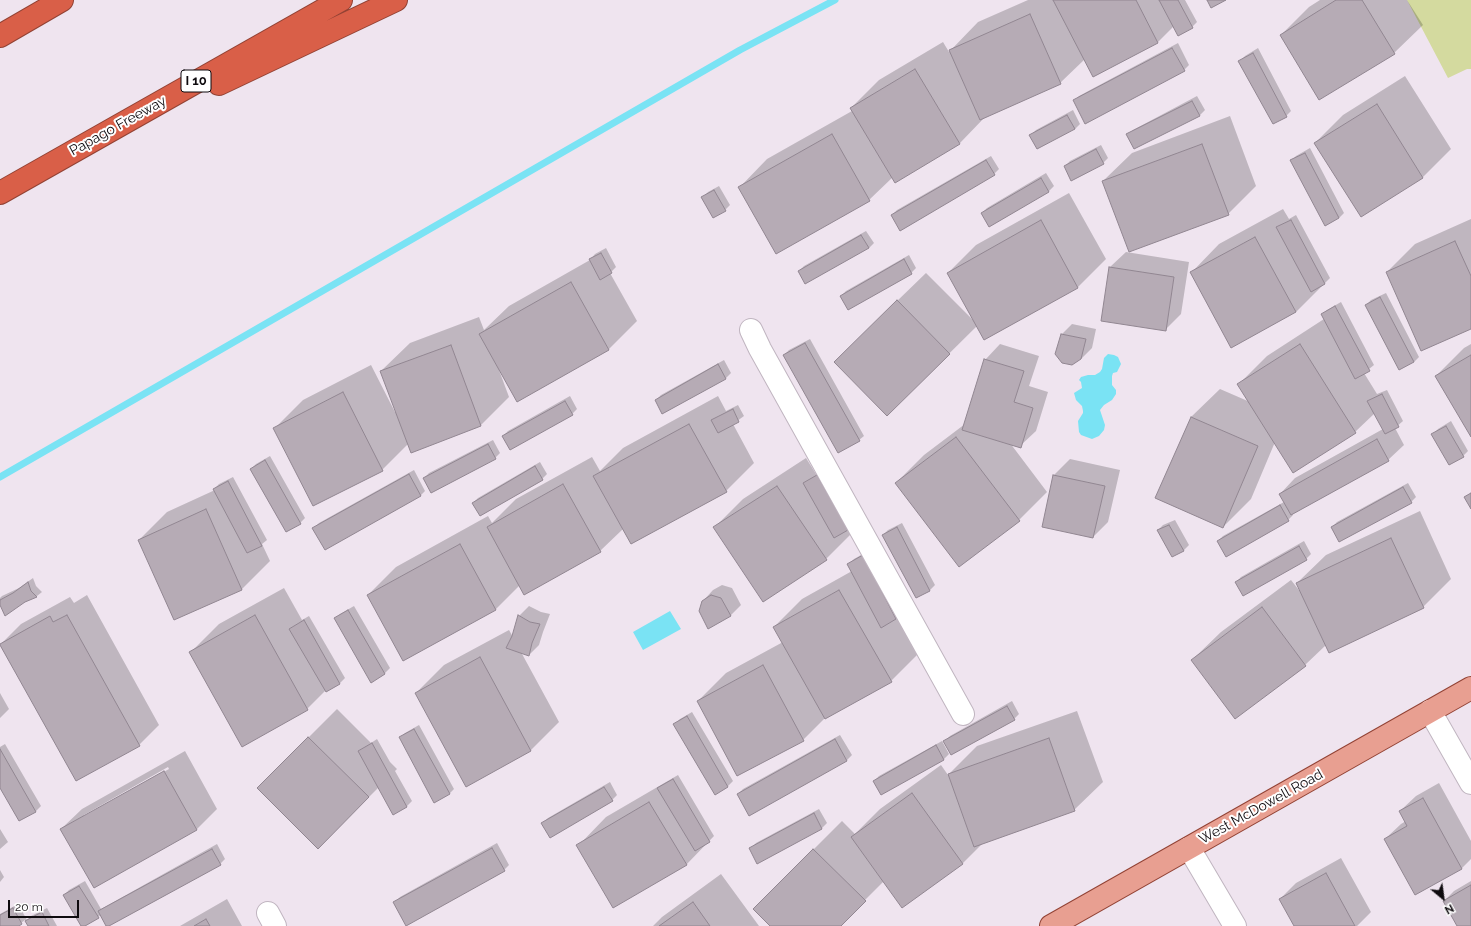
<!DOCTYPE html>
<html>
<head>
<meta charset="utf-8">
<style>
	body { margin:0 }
	#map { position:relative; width:1471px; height:926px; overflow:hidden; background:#efe4ef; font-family:Raleway,sans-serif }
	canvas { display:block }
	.north { position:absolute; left:1423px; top:878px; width:40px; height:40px; -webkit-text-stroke:3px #fff; paint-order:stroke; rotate:151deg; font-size:11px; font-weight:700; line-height:16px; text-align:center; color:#0f0b0f }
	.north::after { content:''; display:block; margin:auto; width:14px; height:18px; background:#0f0b0f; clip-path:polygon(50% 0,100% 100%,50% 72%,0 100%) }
	.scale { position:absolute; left:8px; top:900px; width:71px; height:18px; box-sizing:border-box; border:2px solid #0f0b0f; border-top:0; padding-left:5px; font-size:12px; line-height:14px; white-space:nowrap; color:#0f0b0f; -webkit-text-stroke:3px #fff; paint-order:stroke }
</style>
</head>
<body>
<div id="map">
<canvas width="1471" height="926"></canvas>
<div class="north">N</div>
<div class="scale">20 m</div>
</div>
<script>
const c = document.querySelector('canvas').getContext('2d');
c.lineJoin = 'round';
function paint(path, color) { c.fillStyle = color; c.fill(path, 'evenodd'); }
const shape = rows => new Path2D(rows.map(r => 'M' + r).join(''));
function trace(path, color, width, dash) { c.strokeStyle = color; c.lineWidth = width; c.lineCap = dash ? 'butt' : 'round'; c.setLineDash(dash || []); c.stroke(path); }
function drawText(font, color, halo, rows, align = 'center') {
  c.font = font + ' Raleway,sans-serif'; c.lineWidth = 4; c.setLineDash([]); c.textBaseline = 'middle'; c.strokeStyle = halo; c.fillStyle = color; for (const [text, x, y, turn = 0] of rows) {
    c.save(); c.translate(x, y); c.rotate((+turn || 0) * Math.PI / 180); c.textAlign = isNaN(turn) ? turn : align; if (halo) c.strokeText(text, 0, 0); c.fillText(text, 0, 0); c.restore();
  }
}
paint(shape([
	[1407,0,1471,0,1471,69,1467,69,1448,78]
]), '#d4da9f');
paint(shape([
	[1108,354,1114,355,1118,357,1121,364,1117,372,1113,373,1112,376,1112,385,1116,390,1116,394,1112,400,1104,405,1100,410,1105,425,1104,430,1099,436,1092,439,1081,435,1079,432,1078,421,1083,413,1083,411,1082,406,1076,400,1074,393,1082,388,1081,382,1079,380,1081,377,1088,375,1095,375,1100,372,1102,369,1104,358],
	[670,611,681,629,643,650,633,632]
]), '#7ae3f4');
paint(shape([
	[1028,0,1185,0,1197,22,1192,27,1174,26,1158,42,1094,76,1085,59,1060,83,986,116,960,143,893,177,869,200,739,188,767,159,852,111,851,108,879,80,943,42,949,52,978,22],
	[1320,0,1407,0,1423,25,1394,53,1281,35,1309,7],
	[1178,43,1189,65,1184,70,1074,101,1079,96],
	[1258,48,1291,111,1286,116,1240,61,1245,56],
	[1405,76,1451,149,1423,177,1361,215,1315,143,1343,115],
	[1197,96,1205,110,1200,115,1135,148,1128,135,1133,130],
	[1073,110,1080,124,1075,129,1031,135,1036,130],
	[1230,116,1256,186,1228,214,1103,181,1132,153],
	[1101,145,1108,158,1103,163,1065,166,1070,161],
	[1310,148,1344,213,1339,218,1291,161,1296,156],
	[991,156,999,169,994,174,892,215,897,210],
	[1046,173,1054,186,1049,191,990,226,982,213,987,208],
	[719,186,730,205,725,210,703,197,708,192],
	[1069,193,1106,259,1078,287,984,339,977,326,887,415,863,334,926,273,974,321,948,273,976,245],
	[1283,209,1289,219,1296,215,1330,278,1296,312,1231,347,1191,273,1219,244],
	[1471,219,1471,328,1387,272,1415,244],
	[866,231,874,243,869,248,799,271,804,266],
	[606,248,616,267,610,273,637,321,608,350,499,370,509,397,481,425,411,451,408,444,382,470,275,428,303,400,371,365,395,412,396,411,381,371,410,343,479,317,484,330,509,306,590,260,595,254],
	[1126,252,1189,262,1181,314,1165,330,1110,267],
	[909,255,916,268,911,273,841,296,846,291],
	[1386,293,1419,357,1414,362,1399,369,1366,305,1371,300],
	[1341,302,1374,365,1364,373,1377,394,1387,390,1403,421,1395,428,1404,445,1388,460,1292,513,1293,515,1288,520,1226,555,1218,541,1223,536,1284,502,1280,494,1295,478,1383,429,1375,413,1355,432,1275,442,1251,499,1223,527,1156,498,1191,417,1220,389,1250,402,1239,384,1267,356,1324,319,1322,315,1327,310],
	[1072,324,1096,329,1092,348,1081,359,1062,334],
	[810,339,864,436,859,440,784,355,789,350],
	[1000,344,1039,356,1029,386,1048,392,1036,431,1020,446,1010,443,1047,492,1019,520,896,483,924,455,965,424,985,360],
	[1471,344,1471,435,1436,376,1464,348],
	[724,360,731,373,726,378,663,413,656,400,661,395],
	[570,396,577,409,572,414,503,436,508,431],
	[718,396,726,411,738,405,744,416,733,424,754,463,726,491,623,529,600,551,520,585,496,609,403,660,368,595,396,567,488,516,492,523,516,499,592,457,600,471,623,448],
	[1451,421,1468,451,1463,456,1450,464,1433,434,1438,429],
	[493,440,500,453,495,458,424,478,429,473],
	[270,456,305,518,300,523,251,469,256,464],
	[806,458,816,474,822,470,854,531,826,559,714,528,743,499],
	[1070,459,1120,470,1108,522,1093,537,1043,526,1054,475],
	[540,462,547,474,542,479,473,503,478,498],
	[414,470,425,491,420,496,314,528,319,523],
	[233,477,267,540,262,544,270,561,242,589,174,619,139,540,167,512,215,490,214,489,219,484],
	[1408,483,1416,497,1411,502,1332,527,1337,522],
	[1420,511,1451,579,1423,607,1326,645,1305,665,1235,717,1192,660,1221,632,1291,580,1302,594,1297,583,1326,555],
	[1175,520,1189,545,1184,550,1173,556,1158,530,1163,525],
	[902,523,935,585,930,590,916,597,883,535,888,530],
	[1304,541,1311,554,1306,559,1236,582,1241,577],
	[868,551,919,653,891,681,826,717,803,740,698,701,726,673,783,642,774,627,802,599,852,571,849,564,854,559],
	[33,578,36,586,42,592,37,596,17,606,0,604,0,598,2,596,19,588],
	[722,585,732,588,741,605,731,615,708,627,703,601,713,590],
	[284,588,302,620,309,616,345,678,340,683,325,691,307,709,191,652,219,624],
	[87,595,159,725,139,745,1,644,21,624,70,597,74,603],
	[354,606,390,668,385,673,371,681,335,619,340,614],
	[529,606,541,612,550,614,543,632,539,645,529,655,521,652,559,722,531,750,467,785,416,693,444,665,509,630,513,637,519,616],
	[0,693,9,709,0,718],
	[1012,701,1019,714,1014,719,945,741,950,736],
	[337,709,371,743,377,739,390,762,397,769,395,771,412,801,407,806,393,813,379,787,318,848,258,788],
	[1077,711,1103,782,1074,810,983,843,963,863,902,906,884,881,839,926,772,926,754,909,842,821,855,834,880,809,941,765,948,775,977,746],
	[692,712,733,781,728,786,715,793,675,724,680,719],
	[419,725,454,789,449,794,400,738,405,733],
	[840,735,852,755,847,760,750,815,738,794,743,789],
	[942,741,949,754,944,759,882,794,874,781,879,776],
	[5,744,41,806,36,811,19,820,0,786,0,747],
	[185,751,217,809,197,829,94,887,61,829,82,809],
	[168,767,169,769,84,817,84,815],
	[678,775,714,836,686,865,578,846,606,817],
	[610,782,617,795,612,800,543,823,548,818],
	[1439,783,1471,841,1471,859,1462,868,1415,894,1385,839,1401,824,1406,821,1400,811,1416,796],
	[819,809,827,823,822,828,758,862,751,848,756,843],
	[0,829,8,842,0,849],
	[497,843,509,865,504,870,395,902,400,897],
	[217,844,225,859,220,864,107,926,101,915,82,926,64,895,69,890,85,881,101,909],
	[1341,858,1371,912,1357,926,1295,926,1280,899,1296,883],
	[0,870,4,877,0,882],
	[721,874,759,926,653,926,662,917],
	[1471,881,1471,926,1458,926,1444,901,1454,891],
	[227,899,242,926,180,926],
	[18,904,27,920,31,916,47,908,57,926,29,926,25,920,17,926,0,926,0,914]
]), '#0003');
trace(shape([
	[0,477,740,50,835,0]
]), '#7ae3f4', 7);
const building = shape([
	[1053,0,1136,0,1158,43,1093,77,1053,0],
	[1159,0,1178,0,1193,28,1178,36,1159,0],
	[1207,0,1226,0,1211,8,1207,0],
	[1336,0,1362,0,1395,54,1319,100,1280,35,1336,0],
	[1030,14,1061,84,980,120,949,50,1030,14],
	[1172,48,1185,71,1085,124,1073,100,1172,48],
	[1253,53,1287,117,1273,124,1238,61,1253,53],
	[915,69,960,144,895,183,850,108,915,69],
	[1192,101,1200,116,1134,149,1126,134,1192,101],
	[1377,104,1423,178,1361,217,1314,143,1377,104],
	[1067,115,1075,129,1037,149,1029,135,1067,115],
	[832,134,870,201,776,254,738,187,832,134],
	[1202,144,1229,215,1129,252,1102,181,1202,144],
	[1096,149,1104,164,1071,181,1064,166,1096,149],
	[1305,153,1339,218,1325,226,1290,160,1305,153],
	[986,160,995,175,900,231,891,215,986,160],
	[1041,178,1049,192,989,227,981,213,1041,178],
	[714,190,726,211,713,218,701,197,714,190],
	[1041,220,1078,288,984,340,947,273,1041,220],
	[1291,220,1325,284,1311,292,1276,227,1291,220],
	[861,235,869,248,805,284,798,271,861,235],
	[1255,237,1296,312,1231,348,1190,272,1255,237],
	[1455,241,1471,276,1471,329,1421,351,1386,272,1455,241],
	[601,253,612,273,600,280,589,259,601,253],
	[904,259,912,274,848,310,840,296,904,259],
	[1109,267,1174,277,1166,331,1101,321,1109,267],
	[571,282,609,350,517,402,479,334,571,282],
	[1380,297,1414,362,1399,370,1365,305,1380,297],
	[897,300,950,354,887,416,834,362,897,300],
	[1335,306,1370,371,1355,379,1321,314,1335,306],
	[1061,334,1086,339,1081,359,1072,365,1062,363,1055,354,1061,334],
	[805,343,860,441,838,453,783,355,805,343],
	[1300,344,1356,433,1293,473,1237,384,1300,344],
	[451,345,481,426,411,453,380,371,451,345],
	[1471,355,1471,437,1435,376,1471,355],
	[984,359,1024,371,1014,402,1033,408,1021,448,962,430,984,359],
	[718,364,726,379,662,414,655,400,718,364],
	[343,392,383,471,313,506,273,428,343,392],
	[1382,394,1399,427,1385,434,1367,401,1382,394],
	[565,401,573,415,510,450,502,436,565,401],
	[733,409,739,422,718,433,711,420,733,409],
	[1191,417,1258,446,1223,528,1155,498,1191,417],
	[689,424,727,492,631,544,593,476,689,424],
	[1446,426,1464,457,1449,465,1431,434,1446,426],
	[956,437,1020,521,959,567,895,483,956,437],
	[1377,439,1389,461,1291,515,1279,494,1377,439],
	[488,444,496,459,431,493,423,478,488,444],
	[265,460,301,524,286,532,250,469,265,460],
	[535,466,543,480,480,516,472,503,535,466],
	[409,474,421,496,325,550,312,528,409,474],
	[817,475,848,530,834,538,803,483,817,475],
	[1053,475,1105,486,1093,538,1042,527,1053,475],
	[228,481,262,546,247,553,213,489,228,481],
	[563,484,601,552,524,595,487,527,563,484],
	[777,486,827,560,763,602,713,527,777,486],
	[1403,487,1412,503,1339,542,1331,527,1403,487],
	[1471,493,1471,509,1464,497,1471,493],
	[1280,505,1289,521,1226,557,1217,541,1280,505],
	[206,509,242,590,174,620,138,540,206,509],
	[1169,525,1184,551,1172,557,1157,530,1169,525],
	[897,527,930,591,916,598,882,535,897,527],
	[1391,538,1424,608,1329,653,1296,583,1391,538],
	[460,544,496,610,403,661,367,595,460,544],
	[1299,546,1307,560,1243,596,1235,582,1299,546],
	[863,555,896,619,881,628,847,564,863,555],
	[28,582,31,591,37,597,25,602,5,616,0,605,0,600,13,593,28,582],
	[839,590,892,682,825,719,773,627,839,590],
	[711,595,721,598,731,616,708,629,699,611,702,601,711,595],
	[1262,607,1306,666,1235,719,1191,660,1262,607],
	[348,610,385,674,371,683,334,618,348,610],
	[67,615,140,746,76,781,0,645,0,644,50,616,53,622,67,615],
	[255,615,308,710,242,747,189,652,255,615],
	[518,615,530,622,540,624,532,643,529,656,506,648,512,636,518,615],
	[304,620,340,684,326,692,289,629,304,620],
	[480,657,531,751,466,787,415,693,480,657],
	[763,665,804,741,737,776,697,701,763,665],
	[1007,706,1015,720,951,755,943,741,1007,706],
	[687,716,728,787,715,795,673,724,687,716],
	[414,729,450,794,434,803,399,737,414,729],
	[308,737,369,797,318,849,257,788,308,737],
	[1049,738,1075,811,974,847,948,774,1049,738],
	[835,739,847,761,749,816,737,794,835,739],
	[372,743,407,807,393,815,358,751,372,743],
	[936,745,944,760,881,795,873,781,936,745],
	[0,749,36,812,19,821,0,788,0,749],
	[164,771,197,830,94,888,60,829,164,771],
	[673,779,710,842,695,851,657,788,673,779],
	[604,787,613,801,550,838,541,823,604,787],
	[912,793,963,864,902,908,851,837,912,793],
	[1423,798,1462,869,1415,895,1384,839,1407,826,1399,811,1423,798],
	[649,802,687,865,613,908,576,845,649,802],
	[814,813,822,829,757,864,749,848,814,813],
	[492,848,505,871,406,926,393,902,492,848],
	[212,849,221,865,109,926,106,926,98,911,212,849],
	[813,849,866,901,841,926,770,926,753,909,813,849],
	[1326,873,1355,926,1294,926,1279,899,1326,873],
	[1471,885,1471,926,1457,926,1443,901,1471,885],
	[79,886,99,918,85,926,81,926,63,895,79,886],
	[693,902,710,926,659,926,693,902],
	[13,908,22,924,19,926,0,926,0,915,13,908],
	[42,912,49,926,28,926,25,921,42,912],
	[206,919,210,926,194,926,206,919]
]);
paint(building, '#b6abb5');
trace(building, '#918691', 1);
const minor = shape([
	[751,330,760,349,963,714],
	[1430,711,1471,783],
	[1189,848,1235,926],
	[268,913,275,926]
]);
const major = shape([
	[1051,926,1471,688]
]);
const highway = shape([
	[0,36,62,0],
	[219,84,396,0],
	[0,193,341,0]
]);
trace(minor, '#c0b5c0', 24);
trace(major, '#924234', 24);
trace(highway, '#924234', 24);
trace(minor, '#fff', 22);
trace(major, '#e89f91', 22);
trace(highway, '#d95f48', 22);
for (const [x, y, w] of [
	[196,81,30]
]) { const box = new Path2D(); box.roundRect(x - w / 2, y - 11, w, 22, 3); c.fillStyle = '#fff'; c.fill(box); trace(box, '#0f0b0f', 1); }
drawText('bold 13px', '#0f0b0f', null, [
	["I 10",196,81]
]);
drawText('14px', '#0f0b0f', '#fff', [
	["Papago Freeway",118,126,-29],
	["West McDowell Road",1261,807,-29]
]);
</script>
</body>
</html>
